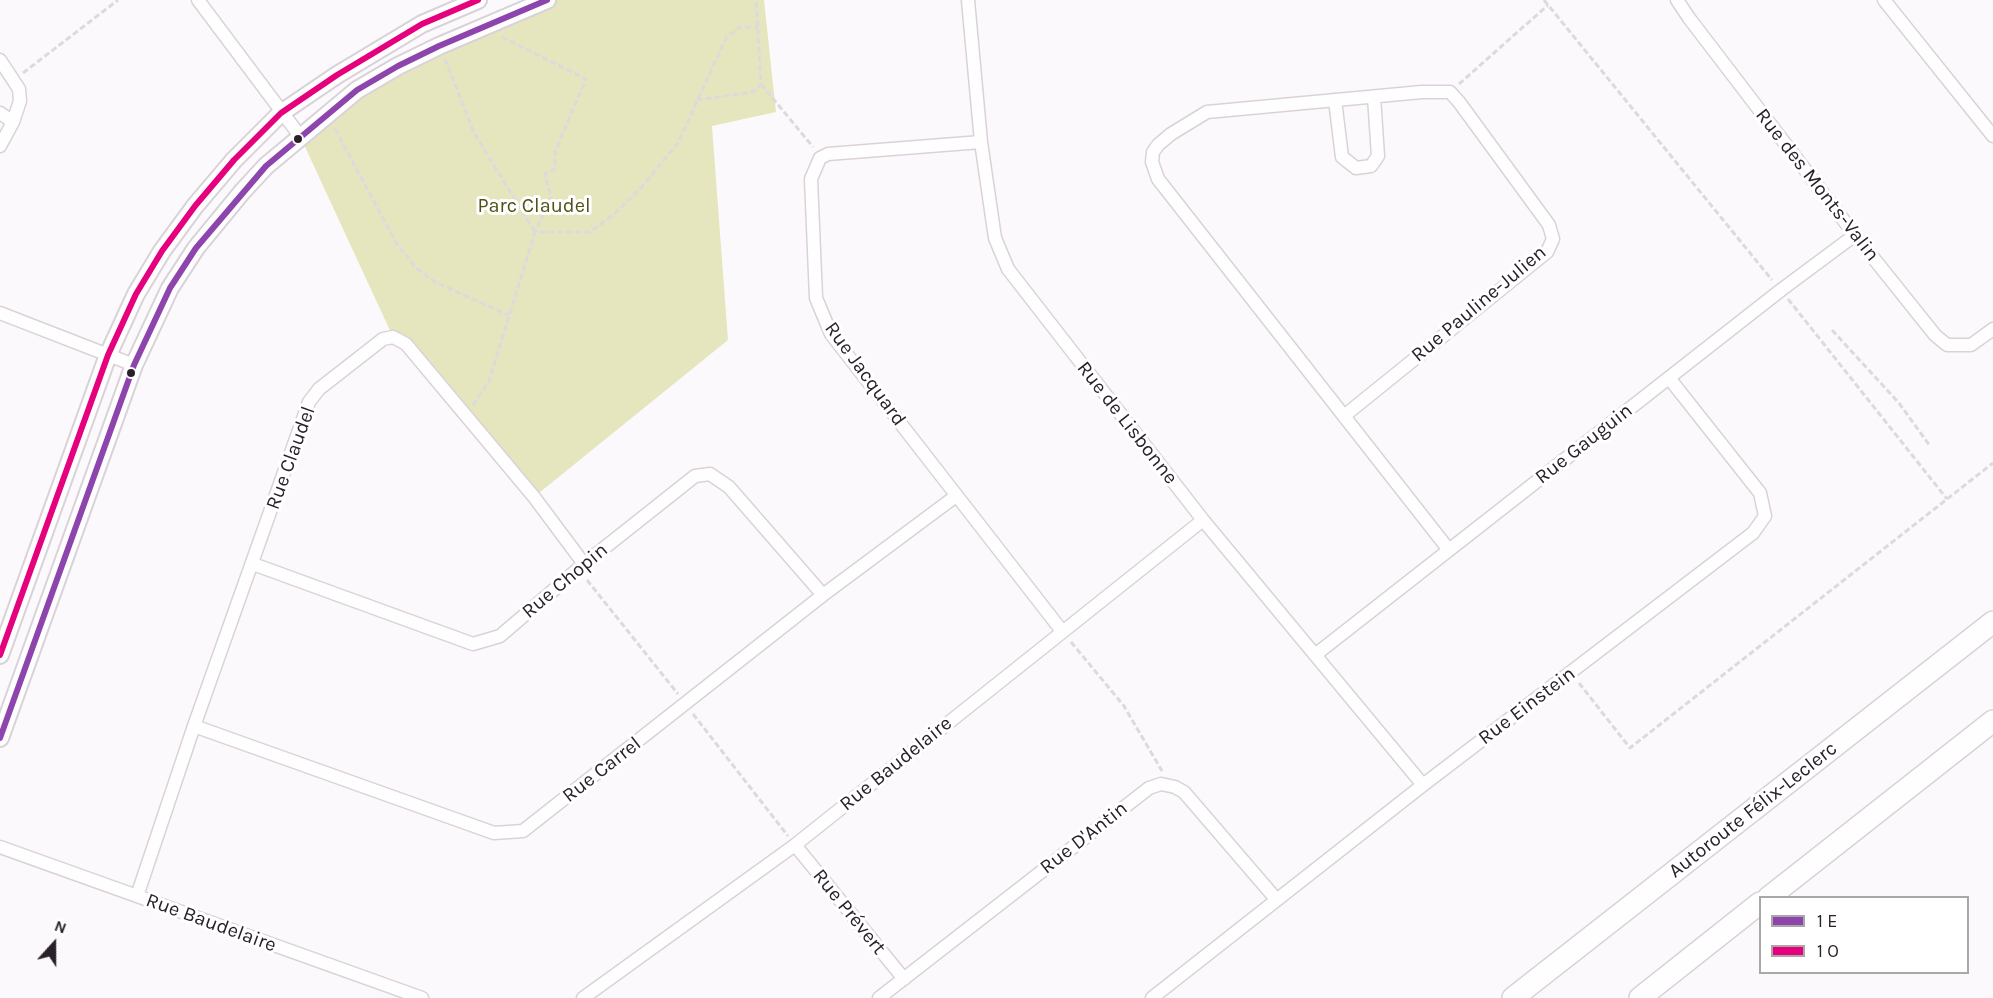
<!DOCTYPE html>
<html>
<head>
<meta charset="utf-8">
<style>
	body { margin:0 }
	#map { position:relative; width:1993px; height:998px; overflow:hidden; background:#fcf9fc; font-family:Karla,sans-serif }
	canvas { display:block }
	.legend { position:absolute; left:1759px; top:896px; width:210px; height:78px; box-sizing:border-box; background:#fff; border:2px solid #aaa6a9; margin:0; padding:8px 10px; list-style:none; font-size:18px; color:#2a2029 }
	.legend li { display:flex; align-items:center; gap:12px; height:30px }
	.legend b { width:30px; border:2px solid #aaa6a9 }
	.north { position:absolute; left:24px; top:914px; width:60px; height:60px; -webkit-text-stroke:4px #fff; paint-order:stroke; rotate:21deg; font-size:16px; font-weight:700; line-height:24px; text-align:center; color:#2a2029 }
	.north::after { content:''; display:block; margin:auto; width:21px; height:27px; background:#2a2029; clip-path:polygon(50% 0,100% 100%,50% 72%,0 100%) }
</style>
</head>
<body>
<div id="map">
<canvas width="1993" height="998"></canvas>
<ul class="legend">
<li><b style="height:8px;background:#8e44ad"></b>1 E</li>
<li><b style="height:8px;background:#e5007d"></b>1 O</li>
</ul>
<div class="north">N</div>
</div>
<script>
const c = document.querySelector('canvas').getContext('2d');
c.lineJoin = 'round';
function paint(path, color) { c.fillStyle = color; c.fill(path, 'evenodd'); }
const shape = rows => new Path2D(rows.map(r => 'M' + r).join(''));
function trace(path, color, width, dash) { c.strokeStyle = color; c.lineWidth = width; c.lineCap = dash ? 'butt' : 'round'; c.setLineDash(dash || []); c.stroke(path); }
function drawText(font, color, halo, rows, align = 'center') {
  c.font = font + ' Karla,sans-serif'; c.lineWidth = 6; c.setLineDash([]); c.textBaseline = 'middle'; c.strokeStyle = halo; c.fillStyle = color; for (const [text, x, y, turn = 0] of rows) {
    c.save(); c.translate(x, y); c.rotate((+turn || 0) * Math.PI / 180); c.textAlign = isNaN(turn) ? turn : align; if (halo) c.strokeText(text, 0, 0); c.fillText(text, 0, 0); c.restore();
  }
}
paint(shape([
	[547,0,764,0,776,112,712,126,728,340,534,497,393,337,300,136,357,90]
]), '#e5e6be');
const street = shape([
	[198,0,300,136],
	[968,0,981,142,995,238,1008,269,1203,520,1423,785],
	[1677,0,1689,18,1855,235,1935,335,1947,345,1971,345,1993,329],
	[1884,0,1993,136],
	[0,60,19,89,20,101,13,122],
	[1335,100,1342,157,1356,168,1371,166,1378,156,1374,97],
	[0,113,13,122,0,146],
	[981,142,828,154,820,158,811,179,816,298,831,334,1062,631],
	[0,313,134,365],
	[1344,416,1547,252,1553,239,1549,225,1459,102,1450,92,1422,92,1207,112,1171,134,1158,145,1153,152,1152,162,1158,179,1449,550],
	[253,564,473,644,500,636,584,564,695,476,710,474,729,487,823,595],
	[1315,655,1781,290,1855,235],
	[194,726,494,833,523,831,823,595,956,496],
	[795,845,904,979],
	[0,847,422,998],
	[137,896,194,726,309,402,319,389,383,339,393,337,406,344,534,497,584,564],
	[583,998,795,845,1203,520],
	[879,998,1149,788,1161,784,1175,787,1184,792,1276,899],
	[1152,998,1423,785,1753,533,1765,516,1760,493,1669,378]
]);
const secondary = shape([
	[0,655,108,355,136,294,162,251,195,206,234,160,281,113,337,75,422,24,478,0],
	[0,738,134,365,170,288,196,248,242,192,266,166,357,90,398,66,439,46,547,0]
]);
const highway = shape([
	[1768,898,1993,721],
	[1513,998,1993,622],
	[1640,998,1760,903]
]);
trace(street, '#d9d3d9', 15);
trace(secondary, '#d9d3d9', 20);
trace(highway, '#d9d3d9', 24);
trace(shape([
	[1544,0,1772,280],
	[502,37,586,79,555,152,555,169,545,174,551,199,535,232],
	[445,59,474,133,535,232],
	[23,73,118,0],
	[761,84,813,147],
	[1459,84,1548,5],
	[697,100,753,92,761,84,756,0],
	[335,129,397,244,416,268,435,282,508,315],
	[1788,299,1947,499],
	[1832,330,1899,403,1930,446],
	[473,405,489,381,535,232,590,232,613,215,640,189,678,143,726,38,740,27,758,27],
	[587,580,678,694],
	[1071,642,1124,706,1162,771],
	[1579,683,1630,748,1993,463],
	[693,714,788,836]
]), '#dcdadc', 3, [6, 3]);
trace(street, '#fffeff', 12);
trace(secondary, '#fffeff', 16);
trace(highway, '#fffeff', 21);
trace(shape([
	[0,738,134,365,170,288,196,248,266,166,357,90,398,66,439,46,547,0]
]), '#8e44ad', 6);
trace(shape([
	[0,655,108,355,136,294,162,251,195,206,234,160,281,113,337,75,422,24,478,0]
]), '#e5007d', 6);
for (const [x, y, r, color] of [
	[298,139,5,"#2a2029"],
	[131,373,5,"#2a2029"]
]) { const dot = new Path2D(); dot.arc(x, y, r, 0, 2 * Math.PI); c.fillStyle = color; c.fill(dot); trace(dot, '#fff', 2); }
drawText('20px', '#2a2029', '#fff', [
	["Rue des Monts-Valin",1817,185,52],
	["Rue Pauline-Julien",1479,304,-40],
	["Rue Jacquard",865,374,54],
	["Rue de Lisbonne",1127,423,52],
	["Rue Gauguin",1584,444,-38],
	["Rue Claudel",291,458,-70],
	["Rue Chopin",565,581,-40],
	["Rue Einstein",1527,706,-37],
	["Rue Baudelaire",896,764,-39],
	["Rue Carrel",602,770,-38],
	["Autoroute Félix-Leclerc",1753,810,-38],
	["Rue D'Antin",1084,838,-38],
	["Rue Prévert",849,912,51],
	["Rue Baudelaire",211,923,20]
]);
drawText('20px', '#505213', '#fff', [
	["Parc Claudel",534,206]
]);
</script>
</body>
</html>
